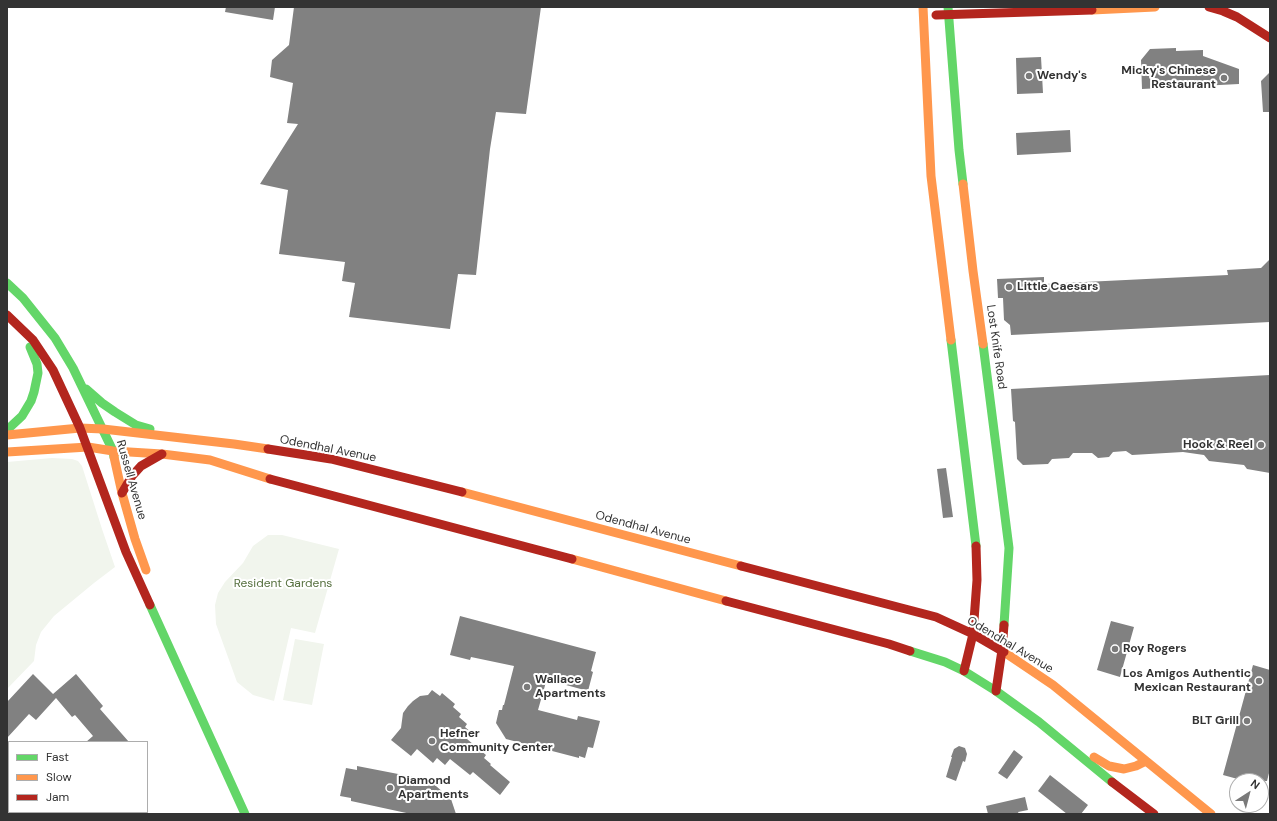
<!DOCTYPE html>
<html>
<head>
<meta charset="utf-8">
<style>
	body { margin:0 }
	#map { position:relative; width:1277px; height:821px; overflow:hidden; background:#fff; font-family:"DM Sans",sans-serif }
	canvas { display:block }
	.frame { position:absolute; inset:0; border:8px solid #333; pointer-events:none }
	.legend { position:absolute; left:8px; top:741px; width:140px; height:72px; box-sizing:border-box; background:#fff; border:1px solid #adadad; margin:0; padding:5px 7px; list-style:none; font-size:12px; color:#333 }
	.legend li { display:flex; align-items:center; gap:8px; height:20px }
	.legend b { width:20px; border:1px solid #adadad }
	.north { position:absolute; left:1229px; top:773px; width:40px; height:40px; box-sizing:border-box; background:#fff; border:1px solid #adadad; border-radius:50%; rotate:36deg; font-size:11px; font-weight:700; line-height:16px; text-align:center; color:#333 }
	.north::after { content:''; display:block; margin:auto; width:14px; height:18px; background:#7a7a7a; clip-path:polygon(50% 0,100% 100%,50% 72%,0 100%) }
</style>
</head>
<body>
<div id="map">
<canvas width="1277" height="821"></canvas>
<div class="frame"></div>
<ul class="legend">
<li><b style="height:5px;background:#63d668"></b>Fast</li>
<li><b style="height:5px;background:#ff974d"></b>Slow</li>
<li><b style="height:5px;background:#b3261e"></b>Jam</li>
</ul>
<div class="north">N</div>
</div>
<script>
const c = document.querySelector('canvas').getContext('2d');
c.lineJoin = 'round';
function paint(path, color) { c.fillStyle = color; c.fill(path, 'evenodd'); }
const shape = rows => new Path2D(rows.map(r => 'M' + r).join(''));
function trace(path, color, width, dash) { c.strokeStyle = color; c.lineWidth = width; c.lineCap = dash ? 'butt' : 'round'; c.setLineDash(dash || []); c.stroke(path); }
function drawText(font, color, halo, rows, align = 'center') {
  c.font = font + ' "DM Sans",sans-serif'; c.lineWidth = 4; c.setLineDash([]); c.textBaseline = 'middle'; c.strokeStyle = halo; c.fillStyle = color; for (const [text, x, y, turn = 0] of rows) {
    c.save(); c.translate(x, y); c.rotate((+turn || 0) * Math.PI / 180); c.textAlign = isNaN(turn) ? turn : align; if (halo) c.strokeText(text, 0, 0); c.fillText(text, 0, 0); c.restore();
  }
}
paint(shape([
	[52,458,72,459,78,461,82,466,102,529,115,567,94,583,54,616,41,632,36,645,34,661,7,689,7,462],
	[268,535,282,535,339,549,315,633,291,628,274,701,253,695,237,682,216,624,215,605,218,593,225,582,243,563,253,546],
	[295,639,324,644,312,705,283,700]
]), '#f1f5ed');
paint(shape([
	[226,7,275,7,273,20,225,12],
	[294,7,541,7,526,114,496,112,490,149,476,275,458,274,450,329,349,317,355,283,342,281,345,262,279,254,288,190,260,184,298,124,287,123,293,83,270,77,272,60,289,45],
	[1176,48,1176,51,1203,50,1203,56,1239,69,1239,84,1142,89,1141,60,1150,49],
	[1041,57,1043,93,1017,94,1016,58],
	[1270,72,1270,112,1263,112,1261,81],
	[1070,130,1071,152,1017,155,1016,133],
	[1270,259,1270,322,1011,335,1010,325,1004,320,1003,298,998,298,997,279,1044,277,1044,284,1228,275,1227,270,1261,268],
	[1270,375,1270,473,1247,469,1244,465,1209,461,1204,455,1183,452,1132,455,1126,451,1113,452,1109,457,1098,458,1092,453,1073,453,1069,458,1052,459,1048,464,1023,465,1017,459,1015,422,1013,421,1011,389],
	[946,468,953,517,943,518,937,469],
	[460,616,596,652,591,671,593,672,588,691,566,685,567,681,548,675,538,710,577,720,578,716,600,721,593,748,588,747,585,758,579,756,579,758,506,739,496,723,499,710,502,710,503,705,504,705,514,666,471,657,470,660,450,655],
	[1111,621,1134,627,1120,677,1097,670],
	[1253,665,1270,670,1270,769,1267,781,1245,781,1223,775],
	[33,674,53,694,76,674,103,706,100,709,129,742,86,742,93,736,75,715,72,717,56,698,36,720,29,714,7,738,7,702],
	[432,690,440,696,442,693,455,704,453,707,461,714,459,717,467,724,465,727,472,733,467,739,486,755,484,758,491,764,490,765,510,782,500,795,473,772,470,775,450,759,445,765,437,758,433,763,417,749,411,756,391,740,401,728,403,713,408,706,413,701,420,696,428,695],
	[959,746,965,748,967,754,965,762,963,761,956,781,946,777,952,757,951,757,954,749],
	[1014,750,1023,757,1007,779,998,773],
	[357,766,429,780,451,799,456,814,411,814,351,801,351,798,340,796,346,768,357,770],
	[1050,775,1088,805,1081,814,1067,814,1038,791],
	[1025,797,1028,810,1018,812,1019,814,988,814,986,806]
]), '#818181');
trace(shape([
	[948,7,959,150,963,184],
	[7,283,23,298,55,338,73,368,113,451,114,457],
	[951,340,976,546],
	[983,344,1009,548,1004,625],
	[86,389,102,403,115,412,136,425,150,429],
	[7,430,22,416,31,401,34,392,38,373,37,364,30,347],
	[150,605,245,814],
	[910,651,945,662,964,671,996,691,1039,722,1112,782]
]), '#63d668', 9);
trace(shape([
	[923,7,931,176,951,340],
	[1092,10,1155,7],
	[963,184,973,271,983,344],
	[7,435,80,428,103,429,234,444,268,449],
	[7,452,88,447,113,451,162,454,210,460,270,479],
	[114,457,122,493,135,539,146,570],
	[462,492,741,566],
	[572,559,726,601],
	[1004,652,1053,685,1211,814],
	[1094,757,1109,766,1124,769,1136,766,1146,761]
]), '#ff974d', 9);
trace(shape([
	[1209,7,1223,11,1237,17,1270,38],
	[936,15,1092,10],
	[7,315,33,340,53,370,80,428,126,552,150,605],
	[268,449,331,459,462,492],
	[270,479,572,559],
	[122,493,132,476,141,466,162,454],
	[741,566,936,617,973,634,1004,652],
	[726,601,889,644,910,651],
	[964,671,973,634,977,580,976,546],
	[996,691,1002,650,1004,625],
	[1112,782,1154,814]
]), '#b3261e', 9);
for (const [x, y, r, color] of [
	[1029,76,4,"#7a7a7a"],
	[1224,78,4,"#7a7a7a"],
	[1009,287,4,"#7a7a7a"],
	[1261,445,4,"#7a7a7a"],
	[1115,649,4,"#7a7a7a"],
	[1259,681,4,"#7a7a7a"],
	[527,687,4,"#7a7a7a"],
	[1247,721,4,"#7a7a7a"],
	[432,741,4,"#7a7a7a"],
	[390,788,4,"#7a7a7a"]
]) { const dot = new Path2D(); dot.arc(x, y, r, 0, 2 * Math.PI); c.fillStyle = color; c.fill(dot); trace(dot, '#fff', 1.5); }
drawText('bold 12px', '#333', '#fff', [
	["Micky's Chinese",1216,71,"right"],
	["Restaurant",1216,85,"right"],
	["Wendy's",1037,76],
	["Little Caesars",1017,287],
	["Hook & Reel",1253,445,"right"],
	["Roy Rogers",1123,649],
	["Los Amigos Authentic",1251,674,"right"],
	["Mexican Restaurant",1251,688,"right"],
	["Wallace",535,680],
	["Apartments",535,694],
	["BLT Grill",1239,721,"right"],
	["Hefner",440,734],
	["Community Center",440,748],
	["Diamond",398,781],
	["Apartments",398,795]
], 'left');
drawText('12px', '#333', '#fff', [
	["Lost Knife Road",996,347,82],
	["Odendhal Avenue",328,449,11],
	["Russell Avenue",131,480,74],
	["Odendhal Avenue",643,528,15],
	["Odendhal Avenue",1010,645,31]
]);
drawText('12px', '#56703f', '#fff', [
	["Resident Gardens",283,584]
]);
</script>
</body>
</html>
